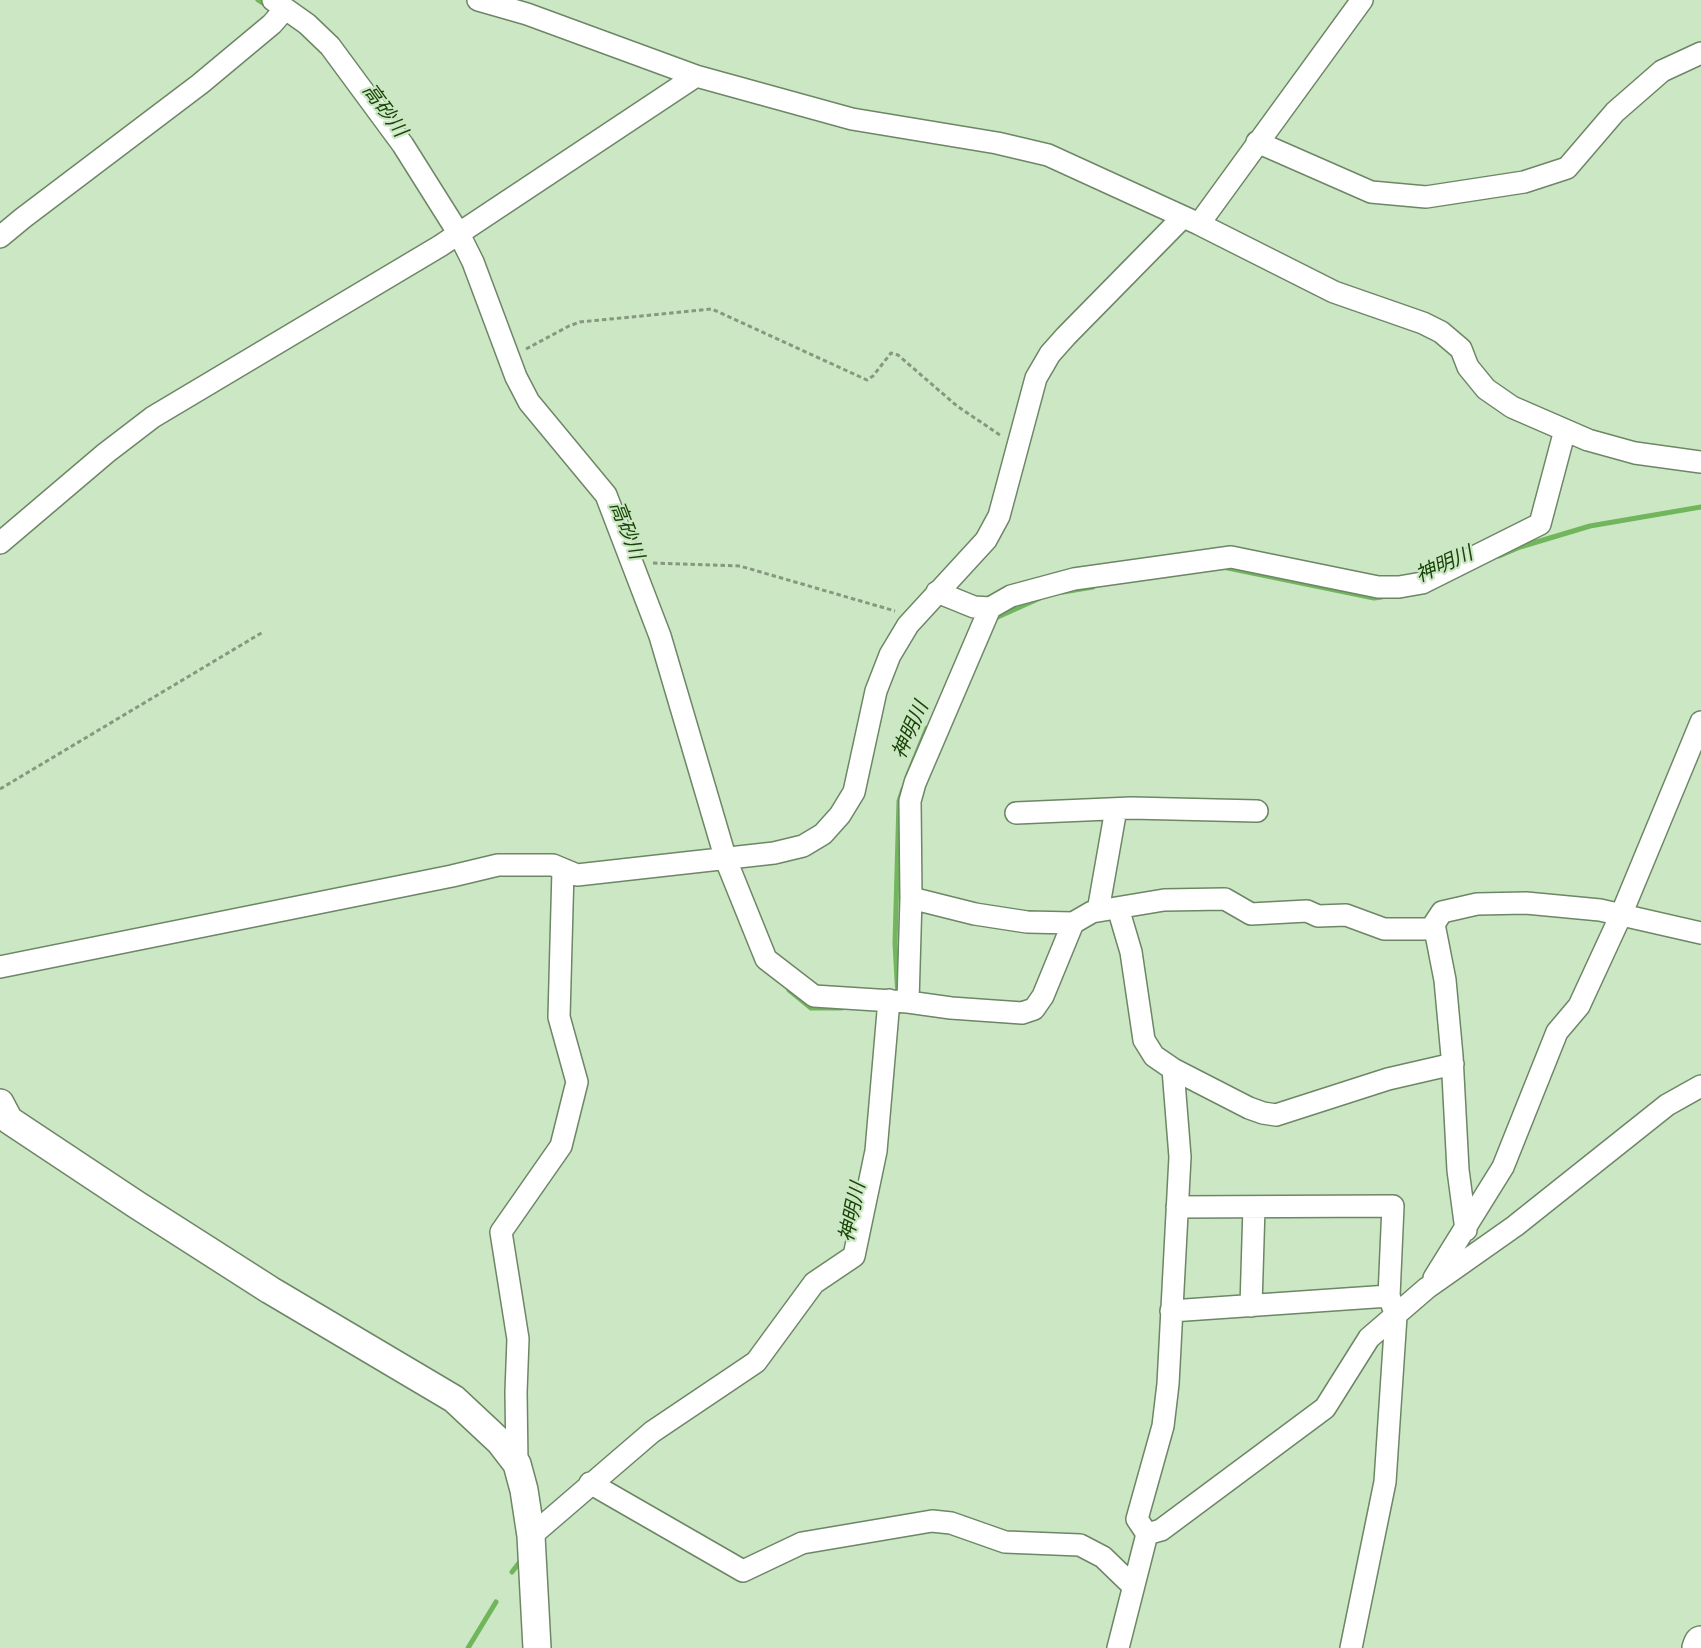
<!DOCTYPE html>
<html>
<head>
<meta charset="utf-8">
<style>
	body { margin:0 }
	canvas { display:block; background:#cce7c4 }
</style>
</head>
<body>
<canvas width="1701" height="1648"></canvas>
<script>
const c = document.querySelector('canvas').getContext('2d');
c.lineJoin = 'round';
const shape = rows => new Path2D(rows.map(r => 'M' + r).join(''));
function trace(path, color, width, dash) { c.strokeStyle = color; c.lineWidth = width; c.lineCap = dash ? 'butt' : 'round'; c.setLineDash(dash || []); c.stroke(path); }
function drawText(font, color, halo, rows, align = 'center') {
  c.font = font + ' Ubuntu,"Noto Sans JP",sans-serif'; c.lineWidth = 4.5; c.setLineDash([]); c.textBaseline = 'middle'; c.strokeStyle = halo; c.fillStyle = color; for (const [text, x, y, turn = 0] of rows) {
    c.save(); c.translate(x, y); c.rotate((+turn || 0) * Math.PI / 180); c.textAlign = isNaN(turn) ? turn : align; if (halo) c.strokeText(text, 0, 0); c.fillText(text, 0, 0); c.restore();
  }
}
trace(shape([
	[258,0,269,7],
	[1499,556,1520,547,1590,526,1701,507],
	[1223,567,1374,598,1382,597],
	[1063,592,1093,587],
	[991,620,1040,598],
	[907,777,927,728],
	[789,990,811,1008,842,1008],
	[898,998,895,943,899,801,903,789],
	[512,1572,522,1559],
	[468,1648,496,1602]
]), '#71b55d', 5);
const minor = shape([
	[273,0,307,24,330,46,403,145,459,234,473,262,516,377,529,402,606,495,660,636,726,860,766,959,814,996,908,1002,951,1008,1022,1013,1034,1009,1043,996,1073,923,1092,912,1164,900,1225,899,1251,914,1307,911,1318,916,1346,915,1384,929,1435,929],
	[478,0,527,14,696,76,852,119,997,143,1048,155,1199,224,1334,292,1423,323,1441,332,1461,349,1468,367,1486,389,1512,407,1588,440,1635,453,1701,462],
	[1257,142,1371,192,1426,197,1524,182,1567,168,1615,112,1662,71,1701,53],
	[1199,224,1362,0],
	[0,237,23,218,200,84,272,24,285,9],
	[0,543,106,453,153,417,440,246,696,76],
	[937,592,974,607,990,608],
	[1016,813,1131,808,1257,811],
	[911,898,975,914,1027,922,1073,923],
	[1118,908,1131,952,1144,1040,1154,1056,1173,1069,1249,1108,1263,1113,1276,1115,1388,1079,1453,1064],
	[1098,911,1116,809],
	[0,967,452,876,498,865,553,865,577,875,774,853,803,846,823,834,840,815,854,792,876,691,890,655,908,625,986,540,999,516,1036,378,1050,354,1066,336,1183,217],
	[908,1002,911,898,910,801,915,783,990,608,1011,596,1074,579,1231,557,1378,587,1399,587,1422,583,1540,524,1565,430],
	[1177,1207,1393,1206,1389,1296,1396,1316,1385,1482,1351,1648],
	[1466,1230,1458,1170,1452,1056,1445,980,1434,924,1442,912,1477,904,1526,903,1600,910,1701,933],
	[1434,1278,1503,1167,1557,1032,1579,1006,1621,915,1701,722],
	[1251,1306,1254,1207],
	[1171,1311,1389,1296],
	[517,1464,516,1392,518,1339,501,1232,561,1146,577,1082,559,1017,563,870],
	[590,1483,743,1571,802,1543,932,1521,951,1523,1005,1542,1080,1545,1103,1557,1133,1586],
	[1147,1534,1137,1519,1163,1426,1168,1384,1180,1157,1173,1069],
	[531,1536,652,1432,756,1362,814,1283,854,1256,876,1151,889,1000],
	[1118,1648,1147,1534,1161,1530,1325,1408,1369,1338,1427,1288,1515,1226,1667,1105,1701,1086]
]);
const tertiary = shape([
	[0,1103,9,1120,137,1205,270,1290,454,1399,500,1442,517,1464,524,1490,531,1536,537,1648]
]);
const primary = shape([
	[1699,1648,1701,1643]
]);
trace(minor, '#6d8666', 24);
trace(tertiary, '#6d8666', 30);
trace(primary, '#6d8666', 36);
trace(shape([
	[526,349,569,326,580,322,712,309,867,380,873,376,891,353,898,355,957,406,1000,435],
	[653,563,740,566,895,611],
	[0,789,263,632]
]), '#85997f', 3, [4.5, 3]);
trace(minor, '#fff', 21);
trace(tertiary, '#fff', 27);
trace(primary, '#fff', 33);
drawText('italic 20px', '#184507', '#cce7c4', [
	["高砂川",385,110,54],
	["高砂川",627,530,69],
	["神明川",1444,564,-24],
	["神明川",910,730,-66],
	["神明川",852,1212,-78]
]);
</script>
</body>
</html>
